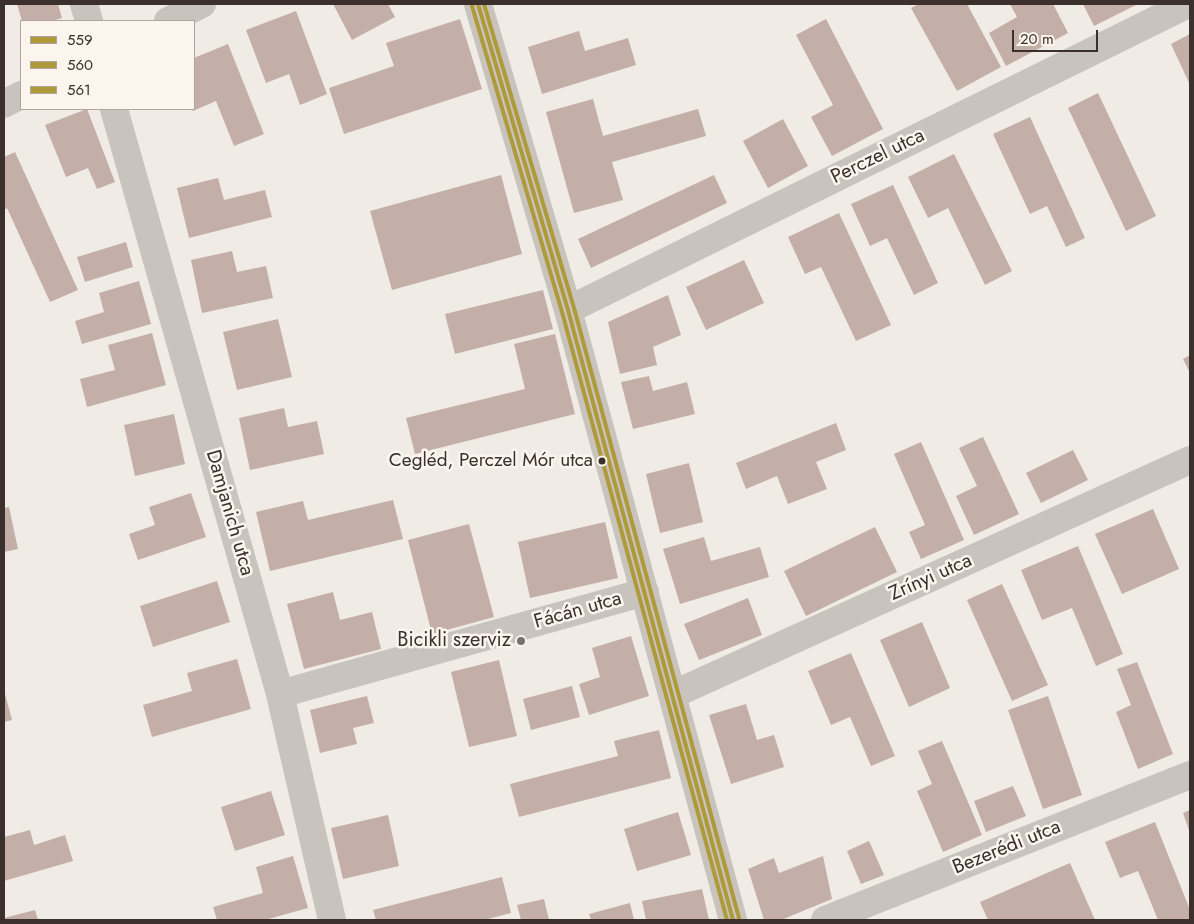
<!DOCTYPE html>
<html>
<head>
<meta charset="utf-8">
<style>
	body { margin:0 }
	#map { position:relative; width:1194px; height:924px; overflow:hidden; background:#f0ebe5; font-family:Jost,sans-serif }
	canvas { display:block }
	.frame { position:absolute; inset:0; border:5px solid #3b302b; pointer-events:none }
	.legend { position:absolute; left:20px; top:20px; width:175px; height:90px; box-sizing:border-box; background:#fbf5ee; border:1px solid #aea6a0; margin:0; padding:6px 9px; list-style:none; font-size:15px; color:#3b302b }
	.legend li { display:flex; align-items:center; gap:10px; height:25px }
	.legend b { width:25px; border:1px solid #aea6a0 }
	.scale { position:absolute; left:1012px; top:30px; width:86px; height:22px; box-sizing:border-box; border:2px solid #3b302b; border-top:0; padding-left:6px; font-size:15px; line-height:18px; white-space:nowrap; color:#3b302b; -webkit-text-stroke:4px #fbf5ee; paint-order:stroke }
</style>
</head>
<body>
<div id="map">
<canvas width="1194" height="924"></canvas>
<div class="frame"></div>
<ul class="legend">
<li><b style="height:6px;background:#ae9a39"></b>559</li>
<li><b style="height:6px;background:#ae9a39"></b>560</li>
<li><b style="height:6px;background:#ae9a39"></b>561</li>
</ul>
<div class="scale">20 m</div>
</div>
<script>
const c = document.querySelector('canvas').getContext('2d');
c.lineJoin = 'round';
function paint(path, color) { c.fillStyle = color; c.fill(path, 'evenodd'); }
const shape = rows => new Path2D(rows.map(r => 'M' + r).join(''));
function trace(path, color, width, dash) { c.strokeStyle = color; c.lineWidth = width; c.lineCap = dash ? 'butt' : 'round'; c.setLineDash(dash || []); c.stroke(path); }
function drawText(font, color, halo, rows, align = 'center') {
  c.font = font + ' Jost,sans-serif'; c.lineWidth = 5; c.setLineDash([]); c.textBaseline = 'middle'; c.strokeStyle = halo; c.fillStyle = color; for (const [text, x, y, turn = 0] of rows) {
    c.save(); c.translate(x, y); c.rotate((+turn || 0) * Math.PI / 180); c.textAlign = isNaN(turn) ? turn : align; if (halo) c.strokeText(text, 0, 0); c.fillText(text, 0, 0); c.restore();
  }
}
paint(shape([
	[17,4,58,4,62,18,52,21,22,21],
	[333,4,388,4,395,17,352,40],
	[919,4,967,4,1001,67,957,91,911,8],
	[1010,4,1053,4,1068,33,1006,66,989,33,1017,17],
	[1083,4,1138,4,1094,26],
	[296,11,327,94,300,105,289,74,266,83,246,30],
	[460,19,482,89,344,134,329,88,394,66,386,43],
	[826,19,883,129,832,156,811,117,833,105,796,35],
	[579,31,585,51,628,38,636,65,542,94,528,47],
	[1190,34,1190,85,1171,44],
	[228,44,264,134,234,146,216,101,193,111,192,109,194,109,194,58],
	[1098,93,1156,216,1126,231,1068,108],
	[593,99,603,136,698,109,706,136,612,162,623,200,574,213,546,112],
	[87,109,115,182,97,189,88,168,66,177,45,125],
	[1030,117,1085,238,1066,247,1047,206,1030,214,993,134],
	[783,119,808,166,768,188,743,141],
	[15,152,78,290,50,302,7,208,4,210,4,157],
	[954,154,1012,271,985,285,948,208,928,218,908,177],
	[501,175,522,254,392,290,370,211],
	[714,175,727,203,591,268,578,239],
	[218,178,224,200,265,190,272,217,189,238,177,188],
	[893,185,938,283,914,295,887,238,870,246,851,204],
	[839,213,891,325,856,341,821,267,805,274,788,237],
	[126,242,133,267,85,282,77,257],
	[232,251,237,272,266,266,273,298,202,313,191,260],
	[744,260,764,303,706,330,686,287],
	[139,281,151,324,82,344,75,321,104,312,99,293],
	[543,290,553,329,455,354,445,314],
	[668,295,681,335,653,347,657,365,620,374,608,322],
	[278,319,292,377,237,390,223,332],
	[152,333,166,385,87,407,80,379,115,370,108,345],
	[555,334,575,414,415,454,406,418,525,389,514,344],
	[1190,355,1190,373,1183,359],
	[649,376,653,391,687,382,695,414,633,429,621,382],
	[284,408,288,427,317,421,324,454,250,470,239,418],
	[174,414,185,464,135,476,124,425],
	[836,423,846,450,816,462,827,489,788,504,777,476,746,489,736,463],
	[983,437,1019,514,974,535,956,496,977,486,959,448],
	[921,442,964,540,921,559,909,532,925,525,894,454],
	[1073,450,1088,480,1041,503,1026,473],
	[689,463,703,522,660,533,646,474],
	[191,493,206,537,138,560,129,534,155,525,149,507],
	[393,500,403,539,270,571,256,512,303,501,308,520],
	[9,507,18,549,4,552,4,508],
	[1153,509,1179,569,1122,594,1095,534],
	[605,522,618,578,530,598,518,542],
	[469,524,494,617,432,634,408,540],
	[875,527,897,572,806,616,784,571],
	[704,537,711,561,760,547,769,577,680,604,663,549],
	[1078,546,1123,654,1096,666,1072,608,1042,620,1021,570],
	[217,581,230,622,153,647,140,606],
	[1002,584,1048,685,1012,701,967,600],
	[333,592,340,620,372,612,381,649,304,669,287,604],
	[748,598,762,635,699,660,684,624],
	[922,622,950,688,909,707,880,640],
	[631,636,649,696,589,715,579,684,600,677,592,648],
	[851,653,895,756,871,766,850,717,831,725,808,671],
	[237,659,251,709,152,737,143,705,192,691,187,673],
	[499,660,517,736,469,747,451,672],
	[1137,662,1173,754,1138,769,1116,712,1131,705,1117,669],
	[572,686,580,717,531,730,523,699],
	[4,690,12,720,4,722],
	[367,696,374,723,353,728,357,744,320,753,310,710],
	[1048,696,1082,795,1043,809,1008,710],
	[746,704,757,740,774,735,784,767,731,784,709,715],
	[659,730,671,778,519,817,510,784,618,756,614,741],
	[942,741,982,835,943,852,917,791,932,784,918,751],
	[1013,786,1026,816,986,832,974,801],
	[271,791,285,835,235,851,221,807],
	[1190,810,1190,833,1183,813],
	[678,812,691,855,637,871,624,829],
	[388,815,399,866,343,879,331,828],
	[1155,822,1190,910,1190,920,1158,920,1138,871,1120,878,1105,842],
	[30,830,34,845,65,835,73,861,4,881,4,837],
	[869,841,884,875,861,884,847,851],
	[293,856,308,908,265,920,217,920,213,907,263,893,256,867],
	[823,856,832,899,781,920,764,920,748,869,774,858,779,873],
	[1070,863,1095,920,988,920,980,902],
	[502,877,511,913,484,920,376,920,373,910],
	[702,889,709,920,646,920,642,901],
	[544,899,549,920,521,920,517,905],
	[630,903,634,920,591,920,589,914],
	[35,910,38,920,4,920,4,918]
]), '#c3afa7');
trace(shape([
	[84,4,89,21],
	[478,4,568,310,733,920],
	[168,21,202,4],
	[4,104,21,95],
	[114,109,280,694,332,920],
	[568,310,1188,4],
	[280,694,645,592],
	[672,695,1190,460],
	[825,920,1190,775]
]), '#c9c3be', 28);
trace(shape([
	[478,4,568,310,733,920]
]), '#ae9a39', 4);
trace(shape([
	[472,6,562,312,727,920]
]), '#ae9a39', 4);
trace(shape([
	[484,4,574,308,739,918]
]), '#ae9a39', 4);
for (const [x, y, r, color] of [
	[602,461,4.5,"#3b302b"],
	[521,641,5,"#7a716c"]
]) { const dot = new Path2D(); dot.arc(x, y, r, 0, 2 * Math.PI); c.fillStyle = color; c.fill(dot); trace(dot, '#fbf5ee', 2); }
drawText('19px', '#3b302b', '#fbf5ee', [
	["Cegléd, Perczel Mór utca",593,461]
], 'right');
drawText('20px', '#3b302b', '#fbf5ee', [
	["Perczel utca",878,157,-26],
	["Damjanich utca",229,513,74],
	["Zrínyi utca",931,578,-24],
	["Fácán utca",578,611,-16],
	["Bezerédi utca",1007,848,-22]
]);
drawText('20px', '#3b302b', '#fbf5ee', [
	["Bicikli szerviz",511,641]
], 'right');
</script>
</body>
</html>
